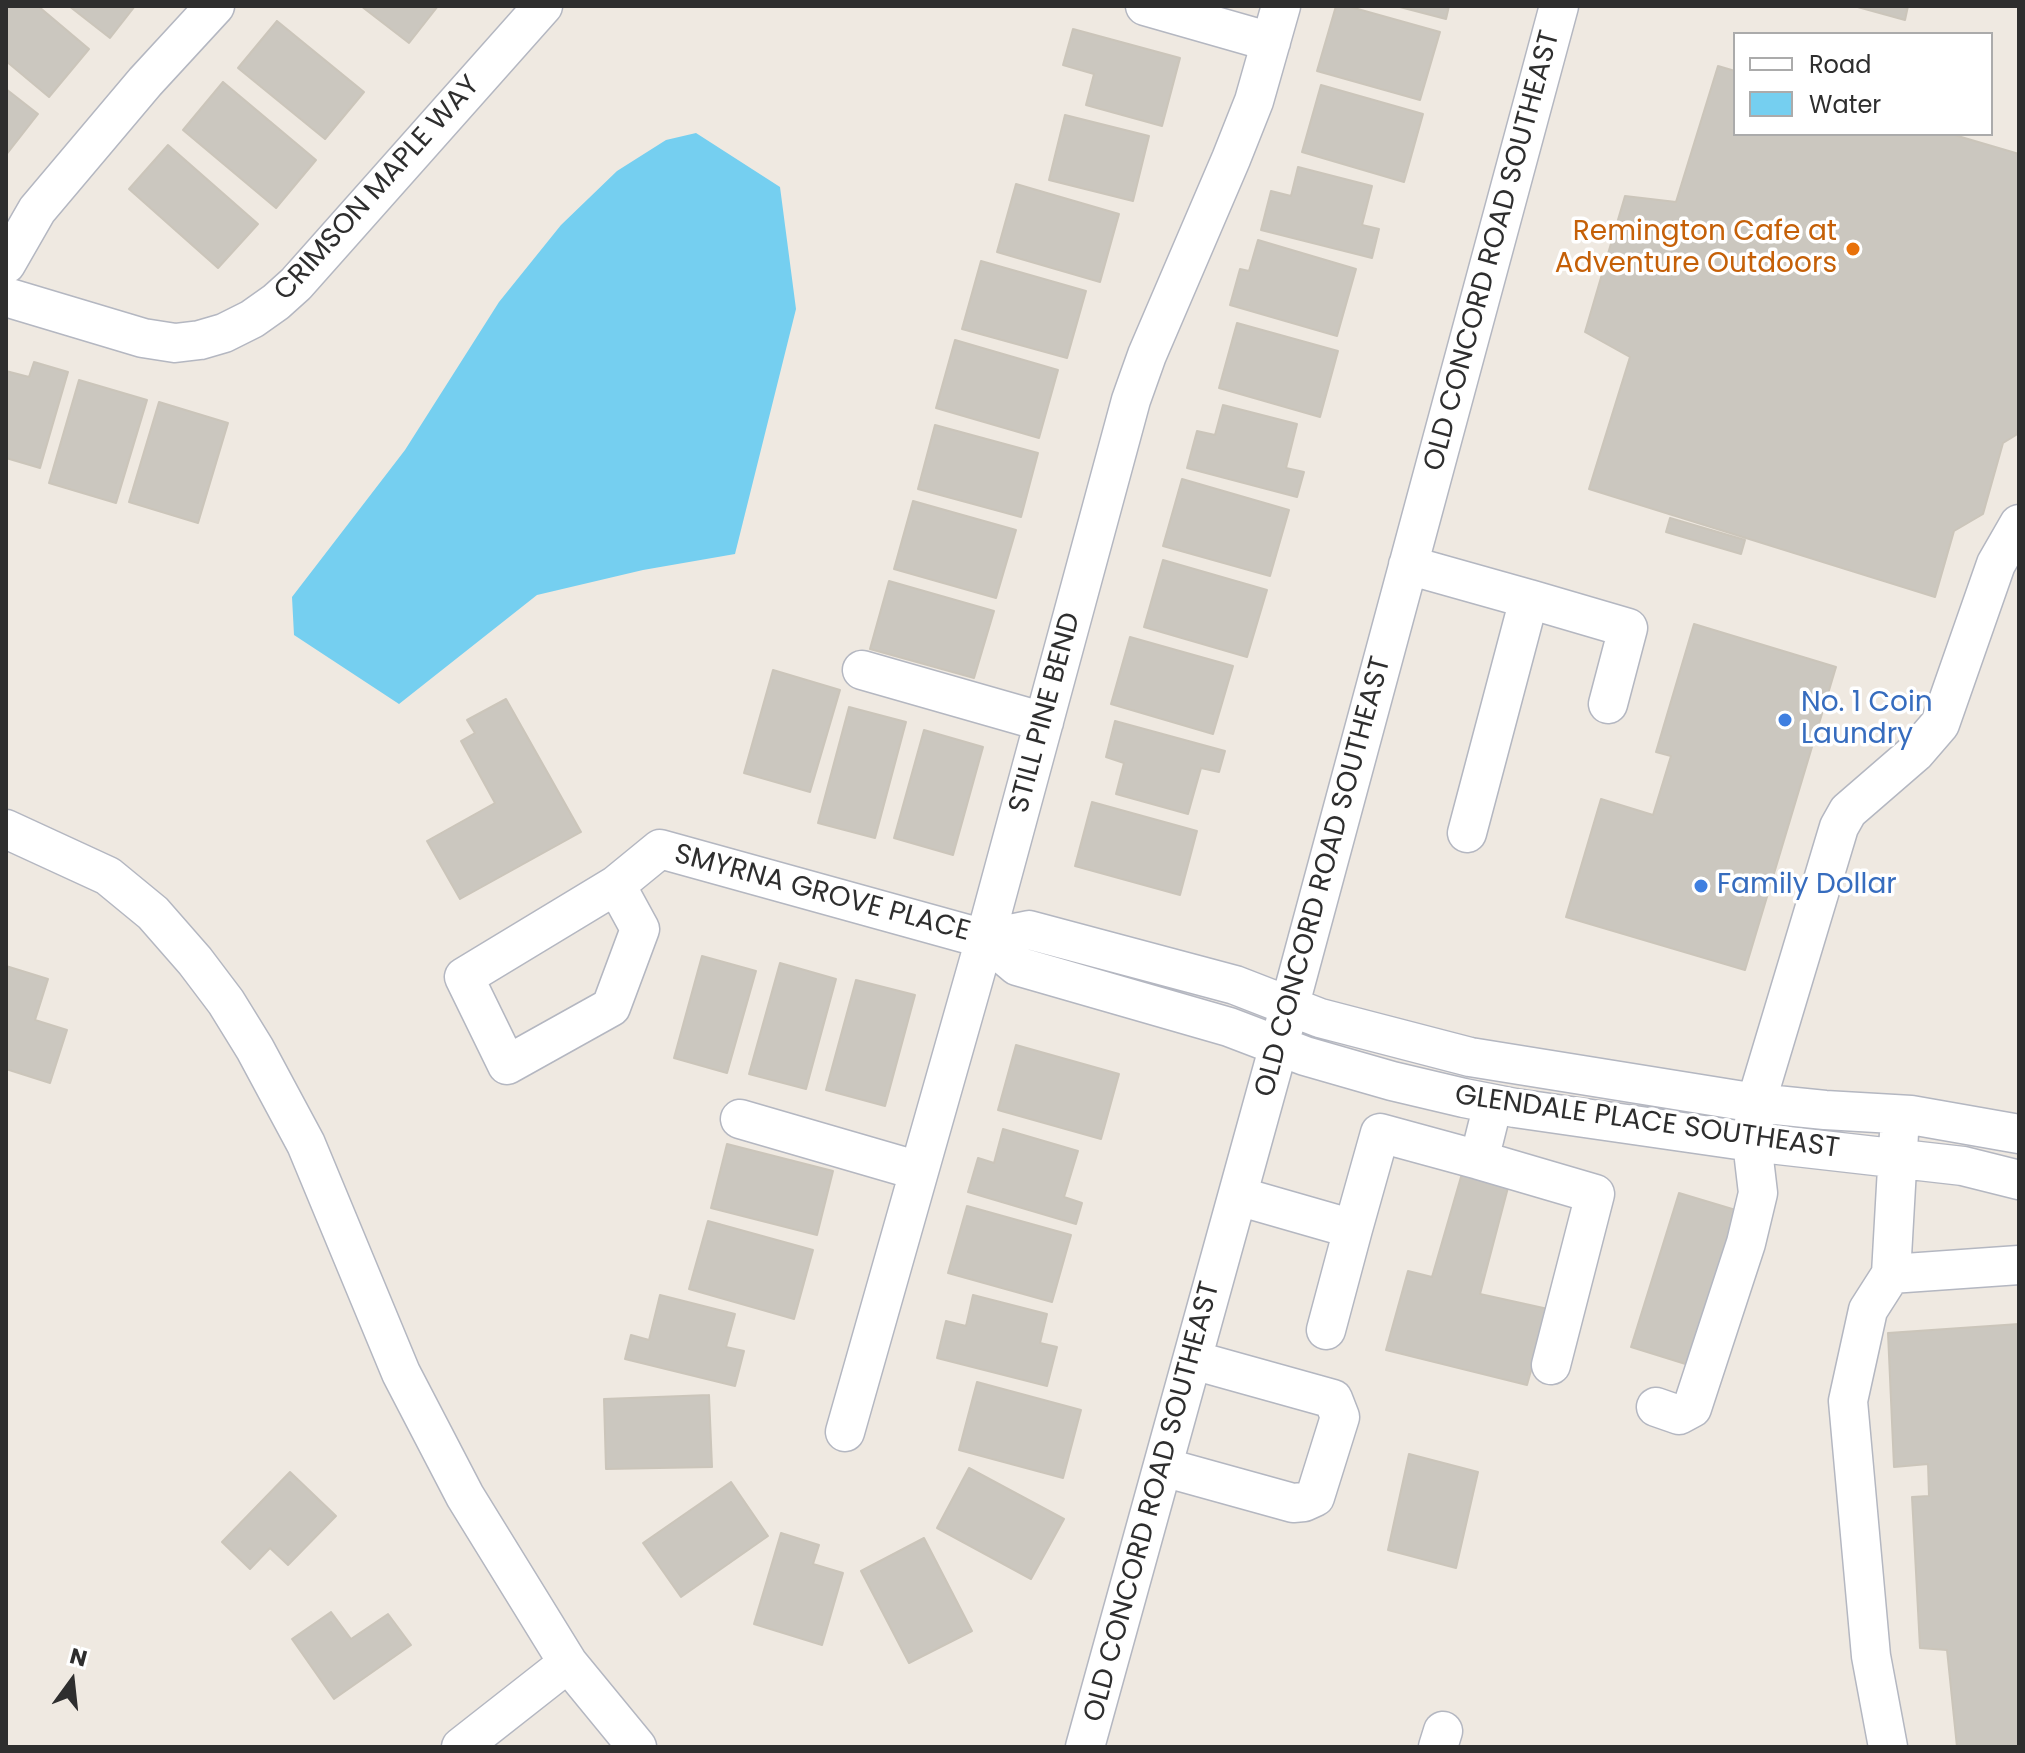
<!DOCTYPE html>
<html>
<head>
<meta charset="utf-8">
<style>
	body { margin:0 }
	#map { position:relative; width:2025px; height:1753px; overflow:hidden; background:#efe9e1; font-family:Poppins,sans-serif }
	canvas { display:block }
	.frame { position:absolute; inset:0; border:8px solid #2e2e2e; pointer-events:none }
	.legend { position:absolute; left:1733px; top:32px; width:260px; height:104px; box-sizing:border-box; background:#fff; border:2px solid #ababab; margin:0; padding:10px 14px; list-style:none; font-size:24px; color:#2e2e2e }
	.legend li { display:flex; align-items:center; gap:16px; height:40px }
	.legend b { width:40px; border:2px solid #ababab }
	.north { position:absolute; left:32px; top:1641px; width:80px; height:80px; -webkit-text-stroke:6px #fff; paint-order:stroke; rotate:15deg; font-size:22px; font-weight:700; line-height:32px; text-align:center; color:#2e2e2e }
	.north::after { content:''; display:block; margin:auto; width:28px; height:36px; background:#2e2e2e; clip-path:polygon(50% 0,100% 100%,50% 72%,0 100%) }
</style>
</head>
<body>
<div id="map">
<canvas width="2025" height="1753"></canvas>
<div class="frame"></div>
<ul class="legend">
<li><b style="height:10px;background:#fff"></b>Road</li>
<li><b style="height:22px;background:#75cff0"></b>Water</li>
</ul>
<div class="north">N</div>
</div>
<script>
const c = document.querySelector('canvas').getContext('2d');
c.lineJoin = 'round';
function paint(path, color) { c.fillStyle = color; c.fill(path, 'evenodd'); }
const shape = rows => new Path2D(rows.map(r => 'M' + r).join(''));
function trace(path, color, width, dash) { c.strokeStyle = color; c.lineWidth = width; c.lineCap = dash ? 'butt' : 'round'; c.setLineDash(dash || []); c.stroke(path); }
function drawText(font, color, halo, rows, align = 'center') {
  c.font = font + ' Poppins,sans-serif'; c.lineWidth = 7; c.setLineDash([]); c.textBaseline = 'middle'; c.strokeStyle = halo; c.fillStyle = color; for (const [text, x, y, turn = 0] of rows) {
    c.save(); c.translate(x, y); c.rotate((+turn || 0) * Math.PI / 180); c.textAlign = isNaN(turn) ? turn : align; if (halo) c.strokeText(text, 0, 0); c.fillText(text, 0, 0); c.restore();
  }
}
paint(shape([
	[696,133,780,187,796,309,735,554,643,570,537,595,399,704,294,635,292,597,405,450,499,302,561,225,617,171,666,140]
]), '#75cff0');
const building = shape([
	[6,6,38,6,89,49,49,97,6,61,6,6],
	[69,6,135,6,110,38,69,6],
	[361,6,438,6,409,43,361,6],
	[1336,6,1347,6,1440,32,1420,100,1317,71,1336,6],
	[1396,6,1449,6,1446,19,1396,6],
	[1854,6,1908,6,1905,20,1854,6],
	[277,21,364,92,325,139,238,68,277,21],
	[1073,29,1180,58,1162,126,1086,105,1094,74,1063,65,1073,29],
	[1718,66,1735,71,1735,134,1951,134,2019,154,2019,425,2016,435,2003,443,1983,514,1954,531,1935,597,1589,489,1630,357,1585,332,1625,196,1676,202,1718,66],
	[223,82,316,160,276,208,183,130,223,82],
	[1321,85,1423,114,1404,182,1302,152,1321,85],
	[6,89,38,114,6,155,6,89],
	[1065,115,1149,136,1133,201,1049,180,1065,115],
	[168,145,258,224,218,268,129,189,168,145],
	[1298,167,1372,186,1362,225,1379,229,1372,258,1261,230,1271,191,1291,196,1298,167],
	[1016,184,1119,214,1100,282,997,252,1016,184],
	[1258,240,1356,269,1337,336,1230,305,1240,269,1249,271,1258,240],
	[981,261,1086,291,1067,358,962,329,981,261],
	[1237,323,1338,351,1320,417,1219,388,1237,323],
	[955,340,1058,370,1039,438,936,408,955,340],
	[34,362,68,372,40,468,6,458,6,371,29,377,34,362],
	[79,380,147,400,116,503,49,483,79,380],
	[159,402,228,423,198,523,129,502,159,402],
	[1223,405,1297,424,1286,468,1304,472,1297,497,1187,468,1197,431,1215,435,1223,405],
	[935,425,1038,453,1021,517,918,489,935,425],
	[1182,479,1289,510,1270,576,1163,546,1182,479],
	[913,501,1016,530,996,598,894,569,913,501],
	[1670,518,1745,540,1741,554,1666,532,1670,518],
	[1163,560,1267,590,1247,657,1144,627,1163,560],
	[889,581,994,611,974,678,870,649,889,581],
	[1694,624,1836,667,1745,970,1566,917,1601,799,1653,815,1671,756,1656,752,1694,624],
	[1130,637,1233,666,1213,734,1111,704,1130,637],
	[773,670,840,690,810,792,744,773,773,670],
	[506,699,581,832,460,899,427,841,495,803,461,741,475,733,467,720,506,699],
	[849,707,906,722,875,838,818,823,849,707],
	[1115,721,1225,751,1219,772,1201,768,1188,814,1116,794,1124,763,1106,757,1115,721],
	[924,730,983,747,953,855,894,838,924,730],
	[1092,802,1197,831,1180,895,1075,866,1092,802],
	[702,956,756,971,727,1073,674,1058,702,956],
	[780,963,836,979,806,1089,749,1074,780,963],
	[6,966,48,979,35,1020,67,1030,50,1083,6,1069,6,966],
	[856,980,915,995,885,1106,826,1090,856,980],
	[1016,1045,1119,1074,1101,1139,998,1110,1016,1045],
	[1003,1129,1078,1151,1064,1197,1082,1203,1076,1224,968,1192,978,1158,994,1163,1003,1129],
	[727,1144,833,1171,817,1235,711,1208,727,1144],
	[1463,1170,1510,1180,1480,1294,1548,1309,1527,1385,1386,1350,1408,1271,1432,1277,1463,1170],
	[1679,1193,1739,1211,1692,1366,1631,1347,1679,1193],
	[967,1206,1071,1235,1052,1302,948,1273,967,1206],
	[708,1221,813,1250,794,1319,689,1289,708,1221],
	[660,1295,735,1314,726,1347,744,1351,735,1386,625,1359,631,1335,649,1340,660,1295],
	[973,1295,1047,1314,1040,1343,1057,1347,1047,1386,937,1358,946,1321,966,1326,973,1295],
	[2019,1324,2019,1747,1957,1747,1947,1650,1920,1648,1912,1497,1929,1496,1928,1464,1894,1467,1888,1333,2019,1324],
	[977,1382,1081,1410,1063,1478,959,1450,977,1382],
	[709,1395,712,1467,606,1469,604,1399,709,1395],
	[1409,1454,1478,1472,1456,1568,1388,1550,1409,1454],
	[969,1468,1064,1519,1031,1579,937,1528,969,1468],
	[290,1472,336,1516,288,1565,270,1548,250,1569,222,1542,290,1472],
	[731,1482,768,1536,681,1597,643,1543,731,1482],
	[781,1533,819,1545,813,1564,843,1573,822,1645,754,1624,781,1533],
	[924,1538,972,1631,909,1663,861,1571,924,1538],
	[331,1612,351,1639,388,1614,411,1645,334,1699,292,1639,331,1612]
]);
paint(building, '#cbc7bf');
trace(building, '#cbc5ba', 2);
const minor = shape([
	[1145,6,1271,42],
	[6,264,37,210,145,82,215,6],
	[6,297,143,338,175,343,200,340,224,333,252,319,276,302,296,284,543,6],
	[1408,565,1529,599,1467,833],
	[1529,599,1628,628,1608,704],
	[862,670,1044,722],
	[6,829,108,876,153,913,195,961,226,1002,255,1049,306,1144,401,1373,465,1496,568,1663,637,1747],
	[616,885,640,929,611,1007,507,1065,464,977,616,885,660,849,985,939,1017,966,1229,1027,1305,1056,1392,1081,1464,1098,1515,1108,1752,1142,1963,1166,2019,1180],
	[985,939,1029,930,1235,985,1320,1018,1470,1057,1756,1103,1825,1110,1911,1115,2019,1134],
	[740,1119,919,1171],
	[1479,1160,1595,1194,1551,1365],
	[1238,1196,1353,1229,1380,1133,1479,1160,1493,1104],
	[1891,1274,1899,1133],
	[1326,1330,1353,1229],
	[1656,1407,1679,1415,1692,1408,1746,1243,1758,1193,1752,1142,1756,1103,1839,827,1848,811,1915,753,1940,724,1996,564,2019,524],
	[845,1432,985,939,1131,400,1147,355,1231,159,1254,101,1281,6],
	[1163,1467,1293,1503,1304,1502,1315,1497,1340,1417,1333,1399,1193,1360],
	[461,1747,568,1663],
	[1085,1747,1279,1045,1559,6],
	[1438,1747,1443,1731],
	[1888,1747,1871,1656,1848,1401,1868,1310,1891,1274,2019,1265]
]);
trace(minor, '#b4b7c1', 41);
trace(minor, '#fff', 38);
for (const [x, y, r, color] of [
	[1853,249,8,"#e8710a"],
	[1785,720,8,"#3f7fe0"],
	[1701,886,8,"#3f7fe0"]
]) { const dot = new Path2D(); dot.arc(x, y, r, 0, 2 * Math.PI); c.fillStyle = color; c.fill(dot); trace(dot, '#fff', 3); }
drawText('28px', '#2e2e2e', '#fff', [
	["CRIMSON MAPLE WAY",378,189,-48],
	["OLD CONCORD ROAD SOUTHEAST",1493,251,-75],
	["STILL PINE BEND",1046,713,-75],
	["OLD CONCORD ROAD SOUTHEAST",1324,877,-75],
	["SMYRNA GROVE PLACE",822,894,15],
	["GLENDALE PLACE SOUTHEAST",1647,1123,8],
	["OLD CONCORD ROAD SOUTHEAST",1153,1502,-75]
]);
drawText('28px', '#c56008', '#fff', [
	["Remington Cafe at",1837,233],
	["Adventure Outdoors",1837,265]
], 'right');
drawText('28px', '#366cbe', '#fff', [
	["No. 1 Coin",1801,704],
	["Laundry",1801,736],
	["Family Dollar",1717,886]
], 'left');
</script>
</body>
</html>
